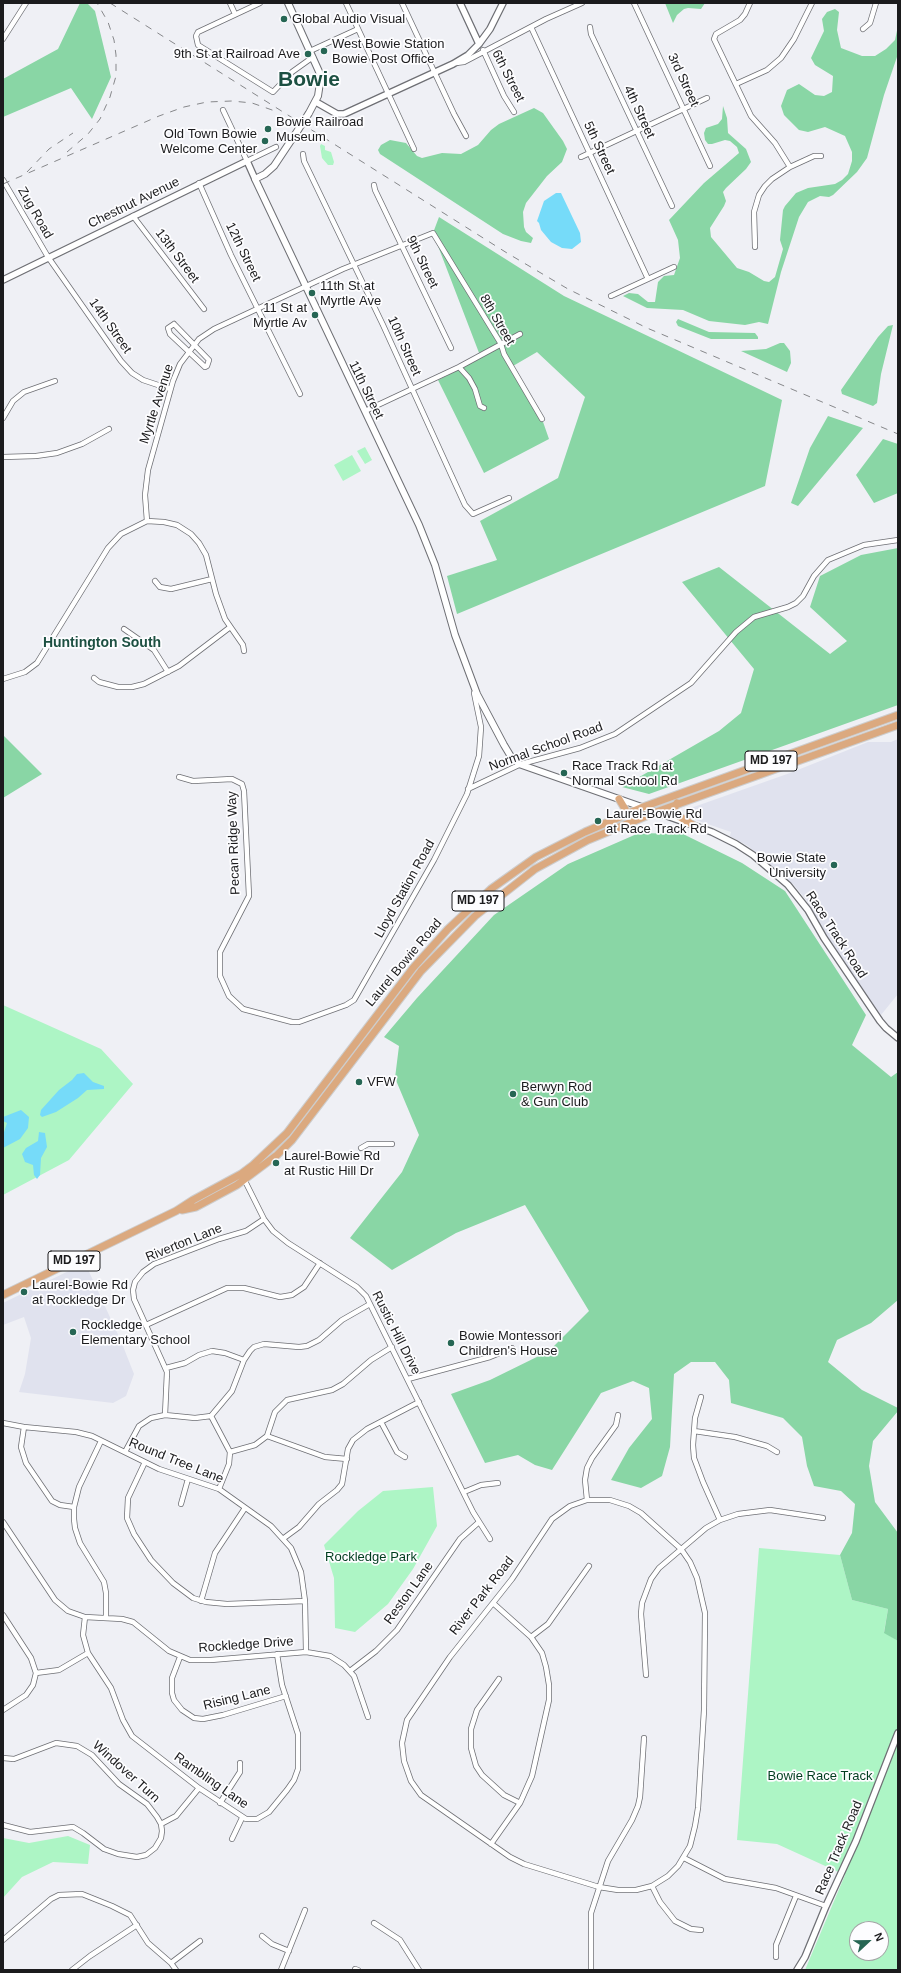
<!DOCTYPE html>
<html>
<head>
<meta charset="utf-8">
<style>
	body { margin:0 }
	#map { position:relative; width:901px; height:1973px; overflow:hidden; background:#eff0f5; font-family:Arial,sans-serif }
	canvas { display:block }
	.frame { position:absolute; inset:0; border:4px solid #1b1b1d; pointer-events:none }
	.north { position:absolute; left:849px; top:1921px; width:40px; height:40px; box-sizing:border-box; background:#fdfdff; border:1px solid #a3a3a5; border-radius:50%; rotate:68deg; font-size:11px; font-weight:700; line-height:16px; text-align:center; color:#1b1b1d }
	.north::after { content:''; display:block; margin:auto; width:14px; height:18px; background:#266654; clip-path:polygon(50% 0,100% 100%,50% 72%,0 100%) }
</style>
</head>
<body>
<div id="map">
<canvas width="901" height="1973"></canvas>
<div class="frame"></div>
<div class="north">N</div>
</div>
<script>
const c = document.querySelector('canvas').getContext('2d');
c.lineJoin = 'round';
function paint(path, color) { c.fillStyle = color; c.fill(path, 'evenodd'); }
const shape = rows => new Path2D(rows.map(r => 'M' + r).join(''));
function trace(path, color, width, dash) { c.strokeStyle = color; c.lineWidth = width; c.lineCap = dash ? 'butt' : 'round'; c.setLineDash(dash || []); c.stroke(path); }
function drawText(font, color, halo, rows, align = 'center') {
  c.font = font + ' Arial,sans-serif'; c.lineWidth = 3.5; c.setLineDash([]); c.textBaseline = 'middle'; c.strokeStyle = halo; c.fillStyle = color; for (const [text, x, y, turn = 0] of rows) {
    c.save(); c.translate(x, y); c.rotate((+turn || 0) * Math.PI / 180); c.textAlign = isNaN(turn) ? turn : align; if (halo) c.strokeText(text, 0, 0); c.fillText(text, 0, 0); c.restore();
  }
}
paint(shape([
	[898,739,898,994,881,1015,827,940,807,901,794,885,748,846,730,836,731,832,687,817,688,809,790,773,868,742,891,742],
	[85,1263,121,1341,134,1374,126,1396,113,1403,19,1392,25,1374,31,1338,24,1317,3,1325,3,1303]
]), '#e0e2ee');
paint(shape([
	[321,144,325,146,325,150,331,152,334,162,333,165,328,165,322,158,320,146],
	[365,447,372,460,365,464,357,451],
	[352,455,361,471,343,481,334,465],
	[3,1005,101,1049,133,1084,69,1160,3,1195],
	[433,1487,437,1526,413,1569,388,1604,355,1632,335,1628,334,1578,324,1545,358,1511,383,1491],
	[759,1548,840,1555,852,1600,888,1609,884,1632,898,1641,898,1970,805,1970,845,1875,777,1844,737,1840],
	[857,1929,881,1929,881,1953,857,1953],
	[68,1836,90,1845,88,1864,53,1862,22,1877,3,1898,3,1838,29,1843]
]), '#adf5c5');
paint(shape([
	[80,3,87,3,95,11,111,77,92,119,71,88,3,117,3,79,58,49],
	[665,3,705,3,701,9,688,8,684,9,677,15,673,23],
	[835,9,839,12,837,30,841,48,862,56,875,56,886,49,895,40,898,26,898,54,884,95,867,158,857,172,833,195,829,197,820,196,808,202,799,217,781,272,768,324,759,322,745,325,709,321,683,310,647,308,623,296,629,293,638,294,648,302,655,302,658,282,664,276,674,275,680,258,678,240,669,220,704,183,739,153,737,147,730,141,725,140,712,144,708,144,705,140,704,133,706,128,718,124,722,119,723,106,727,118,728,133,746,149,751,162,746,169,726,188,723,192,726,201,724,206,710,228,711,237,737,268,749,272,764,281,769,282,775,277,783,249,780,240,783,210,785,206,796,193,808,188,835,184,842,180,848,174,852,161,852,152,845,136,825,127,808,132,799,130,784,115,781,106,787,90,799,84,815,95,824,96,832,92,833,76,815,65,811,58,824,31,822,19,827,12],
	[534,108,543,113,563,141,567,149,562,162,547,176,526,203,523,212,524,227,526,232,533,238,531,243,521,241,503,234,380,154,378,150,381,145,390,140,406,143,417,156,422,158,442,153,461,154,478,145,491,130,499,124],
	[439,217,564,296,782,400,765,486,457,614,447,576,497,560,480,521,558,478,585,397,537,352,513,366,542,419,549,439,484,473,438,380,481,358,433,233],
	[678,319,709,332,755,333,758,337,758,339,711,339,678,326,676,322],
	[893,325,881,374,877,403,873,406,842,394,841,390,878,337,888,326],
	[780,343,784,343,790,351,791,363,787,372,741,351,766,349],
	[828,416,863,428,798,506,791,503,810,448],
	[883,439,898,444,898,493,874,503,856,475],
	[898,548,898,705,649,794,622,787,719,731,741,713,754,669,682,582,719,567,830,654,847,641,810,607,820,576,861,555],
	[3,735,42,774,3,798],
	[639,833,683,834,742,863,785,891,866,1015,852,1045,891,1077,898,1072,898,1300,871,1323,837,1340,828,1362,862,1390,898,1408,898,1411,873,1441,869,1466,875,1502,898,1533,898,1641,884,1633,888,1609,852,1600,840,1555,852,1533,855,1504,841,1491,814,1486,807,1466,802,1437,783,1418,731,1403,729,1380,715,1362,691,1362,674,1374,670,1447,662,1476,641,1488,611,1480,629,1448,652,1419,649,1388,633,1381,601,1393,552,1470,535,1465,518,1455,485,1463,451,1394,490,1380,549,1351,589,1311,525,1205,456,1233,392,1270,350,1238,402,1172,419,1135,395,1078,399,1046,384,1037,417,998,494,915,568,864]
]), '#89d6a5');
paint(shape([
	[556,193,561,193,580,233,581,242,572,249,562,248,551,242,541,230,539,223,537,221,544,201],
	[84,1073,93,1082,104,1086,104,1089,87,1090,78,1098,56,1112,42,1117,40,1115,41,1110,59,1090,72,1080,77,1074],
	[21,1110,29,1117,28,1128,20,1139,3,1148,3,1135,7,1123,3,1121,3,1117],
	[39,1132,45,1133,47,1147,41,1158,40,1175,37,1179,34,1175,33,1165,25,1162,22,1154,26,1148,38,1141]
]), '#76dbf9');
const minor = shape([
	[230,3,235,14],
	[260,3,198,32,196,36,198,45,273,92,292,72,313,57],
	[346,3,414,149],
	[402,3,454,114,466,136],
	[634,3,710,166],
	[750,3,745,14,740,20,716,34,714,39,751,116,775,143,790,167],
	[531,27,648,279],
	[590,27,591,34,672,206],
	[863,29,870,23,876,3],
	[3,39,26,3],
	[483,50,504,96,514,112],
	[310,51,358,29],
	[456,63,464,62,546,19,582,3],
	[736,84,767,70,781,58,794,39,812,3],
	[223,110,247,161,276,147],
	[303,154,304,161,383,325,465,505,473,514,509,498],
	[581,157,707,98],
	[3,180,48,257,121,361,132,373,143,380,170,389],
	[199,183,231,255,300,394],
	[374,185,375,190,451,348],
	[133,216,204,309],
	[755,247,754,212,759,195,765,186,772,179,790,167,814,156,821,156],
	[611,296,674,267],
	[174,324,209,360,207,366,205,367,170,334,168,328,174,324],
	[459,367,469,378,475,389,480,406,484,408],
	[365,411,459,367,520,334],
	[3,418,13,401,24,392,55,381],
	[3,457,36,456,57,453,82,444,109,429],
	[147,521,145,495,148,470,173,381,180,364,199,339,214,329,343,269,433,233,501,344,504,354,542,419],
	[155,581,160,587,171,589,212,579],
	[124,629,154,650,168,672],
	[94,678,99,682,118,687,132,687,144,684,179,666,229,628],
	[3,679,25,672,37,663,108,548,121,534,147,521,164,522,177,525,191,534,199,543,206,555,216,594,225,619,243,645,244,651],
	[179,777,193,781,232,779,242,784,244,791,249,896,220,952,220,976,229,996,243,1009,292,1022,299,1022,346,1005,354,1000,434,860,467,794,479,756,481,727,474,693],
	[468,789,521,764,580,748,615,734,691,683,736,632,754,617,788,607,796,603,803,596,814,576,828,560,864,545,898,540],
	[361,1148,368,1144,392,1144],
	[243,1177,264,1219,273,1231,288,1243,357,1287,366,1296,473,1512,490,1539],
	[146,1325,227,1288,244,1288,280,1297,292,1295,304,1287,320,1263],
	[166,1368,185,1363,199,1355,212,1351,225,1353,244,1360],
	[408,1379,490,1357,512,1348],
	[701,1397,695,1418,693,1445,694,1458,703,1482,720,1520],
	[165,1415,167,1372,134,1299,133,1290,135,1282,143,1272,154,1264,219,1239,246,1231,264,1219],
	[211,1416,230,1452,229,1464,219,1489],
	[381,1422,397,1452,405,1457],
	[3,1423,24,1427,76,1432,92,1436,159,1469,219,1489,271,1526,291,1548,301,1572,305,1601,306,1652],
	[24,1427,21,1447,26,1463,52,1501,60,1505,74,1507],
	[694,1431,735,1437,767,1446,777,1452],
	[267,1436,325,1457,347,1459],
	[101,1441,79,1487,74,1507,74,1519,75,1528,80,1543,104,1582,106,1593,106,1618],
	[125,1452,139,1426,151,1418,165,1415,195,1418,211,1416,232,1391,244,1360,250,1351,254,1347,264,1344,299,1347,307,1346,319,1340,342,1320,370,1304],
	[230,1452,255,1445,267,1436,275,1412,287,1400,332,1390,343,1384,371,1360,392,1347],
	[145,1462,128,1498,127,1518,134,1534,151,1560,173,1583,193,1598,206,1602,227,1604,305,1601],
	[464,1492,481,1485,498,1483],
	[587,1500,610,1500,629,1506,641,1513,681,1549,690,1562,697,1578,705,1613,704,1710,698,1808,695,1826,690,1846,678,1866,668,1876,652,1886,636,1890,618,1890,599,1887,524,1864,510,1857,421,1795,411,1781,404,1761,402,1743,407,1720,450,1657,512,1579,552,1519,570,1506,587,1500],
	[587,1500,585,1480,587,1468,592,1458,616,1425,618,1415],
	[181,1504,188,1479],
	[3,1522,55,1600,68,1611,85,1617,122,1619,133,1622,169,1651,190,1660,211,1660,306,1652,330,1656,344,1665,354,1676,368,1717],
	[284,1538,299,1527,319,1504,337,1490,342,1484,348,1449,353,1440,367,1429,419,1402],
	[201,1601,215,1553,245,1508],
	[3,1615,31,1658,36,1673,33,1685,26,1695,3,1710],
	[85,1617,83,1635,88,1653,111,1688,123,1720,132,1736,199,1788,246,1819,257,1819,269,1812,287,1790,294,1780,298,1769,298,1734,282,1685,277,1654],
	[531,1637,548,1624,589,1566],
	[180,1657,172,1678,172,1693,174,1700,182,1710,194,1718,203,1719,223,1715,286,1696],
	[350,1671,376,1651,397,1630,460,1539,479,1522],
	[36,1673,59,1670,88,1653],
	[646,1675,641,1614,642,1603,651,1579,659,1568,706,1528,720,1520,738,1514,770,1510,823,1518],
	[499,1679,477,1710,471,1729,471,1748,476,1766,482,1775,504,1795,520,1803],
	[3,1758,14,1759,56,1743,77,1746,92,1755,119,1784,147,1804,157,1817,161,1824,162,1831,161,1838,155,1848,146,1855,137,1857,118,1854,104,1849,83,1833,73,1827,30,1832,3,1825],
	[220,1803,240,1772,240,1763],
	[161,1824,176,1816,199,1788],
	[232,1839,242,1818],
	[491,1844,520,1803,532,1776,549,1700,549,1685,546,1667,542,1653,531,1637,493,1603],
	[684,1858,725,1879,776,1888,826,1906],
	[652,1886,660,1902,675,1921,691,1929,701,1930],
	[374,1923,400,1940,419,1970],
	[262,1936,272,1944,289,1951],
	[3,1940,51,1899,59,1895,82,1894,112,1906,130,1915,148,1943,171,1963,176,1970],
	[776,1957,776,1945,796,1896],
	[171,1963,200,1941],
	[355,1969,358,1970],
	[72,1970,90,1956,137,1925],
	[281,1970,305,1910],
	[591,1970,591,1913,608,1861,632,1820,638,1806,640,1797,644,1738]
]);
const tertiary = shape([
	[460,3,479,44],
	[316,102,337,114,344,114,453,64,468,55,479,44,490,29,503,3],
	[3,280,247,161,255,179],
	[656,812,712,832,736,844,753,855,788,885,808,910,824,938,880,1021,886,1028,898,1038],
	[797,1970,805,1957,826,1906,856,1841,898,1733]
]);
const secondary = shape([
	[288,3,321,76,318,96,309,113],
	[298,130,274,166,265,174,255,179,419,525,435,565,455,635,477,694,504,745,510,755,519,764,656,812]
]);
const primary = shape([
	[619,799,625,809,623,815],
	[677,803,674,809,675,814,693,825],
	[182,1210,196,1207,237,1185,277,1155,292,1140,421,971,475,916,535,869,588,840,656,812,898,725],
	[3,1295,176,1211,193,1200,241,1174,253,1165,287,1133,413,968,448,929,491,889,536,857,585,832,643,807,898,715]
]);
trace(minor, '#6e6f74', 6);
trace(tertiary, '#6e6f74', 8);
trace(secondary, '#6e6f74', 8);
trace(primary, '#cdcdcd', 9);
trace(minor, '#fff', 4.5);
trace(tertiary, '#fff', 5.5);
trace(secondary, '#fff', 6);
trace(primary, '#dba97f', 7);
trace(shape([
	[110,3,507,253,568,289,647,328,898,434],
	[67,152,88,134,100,119,110,97,116,76,116,55,114,40,108,22,97,3],
	[27,172,49,149,73,133],
	[3,184,159,116,184,107,207,102,232,101,252,103,275,111]
]), '#86878a', 1, [7, 7]);
const secondaryBridge = shape([
	[298,130,309,113]
]);
trace(secondaryBridge, '#6e6f74', 8, []);
trace(secondaryBridge, '#fff', 6);
for (const [x, y, r, color] of [
	[284,19,4,"#266654"],
	[324,51,4,"#266654"],
	[308,54,4,"#266654"],
	[268,129,4,"#266654"],
	[265,141,4,"#266654"],
	[312,293,4,"#266654"],
	[315,315,4,"#266654"],
	[564,773,4,"#266654"],
	[598,821,4,"#266654"],
	[834,865,4,"#266654"],
	[359,1082,4,"#266654"],
	[513,1094,4,"#266654"],
	[276,1163,4,"#266654"],
	[24,1292,4,"#266654"],
	[73,1332,4,"#266654"],
	[451,1343,4,"#266654"]
]) { const dot = new Path2D(); dot.arc(x, y, r, 0, 2 * Math.PI); c.fillStyle = color; c.fill(dot); trace(dot, '#fdfdff', 1.5); }
for (const [x, y, w] of [
	[771,761,52],
	[478,901,52],
	[74,1261,52]
]) { const box = new Path2D(); box.roundRect(x - w / 2, y - 10, w, 20, 3); c.fillStyle = '#fdfdff'; c.fill(box); trace(box, '#1b1b1d', 1); }
drawText('bold 12px', '#1b1b1d', null, [
	["MD 197",771,761],
	["MD 197",478,901],
	["MD 197",74,1261]
]);
drawText('13px', '#1b1b1d', '#fdfdff', [
	["Global Audio Visual",292,19],
	["West Bowie Station",332,44],
	["Bowie Post Office",332,59],
	["9th St at Railroad Ave",300,54,"right"],
	["Bowie Railroad",276,122],
	["Museum",276,137],
	["Old Town Bowie",257,134,"right"],
	["Welcome Center",257,149,"right"],
	["11th St at",320,286],
	["Myrtle Ave",320,301],
	["11 St at",307,308,"right"],
	["Myrtle Av",307,323,"right"],
	["Race Track Rd at",572,766],
	["Normal School Rd",572,781],
	["Laurel-Bowie Rd",606,814],
	["at Race Track Rd",606,829],
	["Bowie State",826,858,"right"],
	["University",826,873,"right"],
	["VFW",367,1082],
	["Berwyn Rod",521,1087],
	["& Gun Club",521,1102],
	["Laurel-Bowie Rd",284,1156],
	["at Rustic Hill Dr",284,1171],
	["Laurel-Bowie Rd",32,1285],
	["at Rockledge Dr",32,1300],
	["Rockledge",81,1325],
	["Elementary School",81,1340],
	["Bowie Montessori",459,1336],
	["Children's House",459,1351]
], 'left');
drawText('13px', '#1b1b1d', '#fdfdff', [
	["6th Street",508,76,63],
	["3rd Street",683,80,65],
	["4th Street",639,112,65],
	["5th Street",599,148,65],
	["Chestnut Avenue",134,203,-26],
	["Zug Road",35,213,60],
	["12th Street",243,252,64],
	["13th Street",177,256,53],
	["9th Street",422,262,64],
	["8th Street",497,320,60],
	["14th Street",110,326,55],
	["10th Street",404,346,66],
	["11th Street",366,390,64],
	["Myrtle Avenue",157,404,-72],
	["Normal School Road",546,747,-20],
	["Pecan Ridge Way",234,843,-92],
	["Lloyd Station Road",405,889,-61],
	["Race Track Road",836,935,57],
	["Laurel Bowie Road",404,963,-50],
	["Riverton Lane",184,1243,-22],
	["Rustic Hill Drive",396,1333,63],
	["Round Tree Lane",176,1461,22],
	["Reston Lane",409,1593,-54],
	["River Park Road",482,1596,-52],
	["Rockledge Drive",246,1645,-4],
	["Rising Lane",237,1698,-14],
	["Windover Turn",126,1772,42],
	["Rambling Lane",211,1781,35],
	["Race Track Road",839,1848,-67]
]);
drawText('13px', '#003d1f', '#fdfdff', [
	["Rockledge Park",371,1557],
	["Bowie Race Track",820,1776]
]);
drawText('bold 14px', '#1d5042', '#fdfdff', [
	["Huntington South",102,643]
]);
drawText('bold 21px', '#1d5042', '#fdfdff', [
	["Bowie",309,80]
]);
</script>
</body>
</html>
